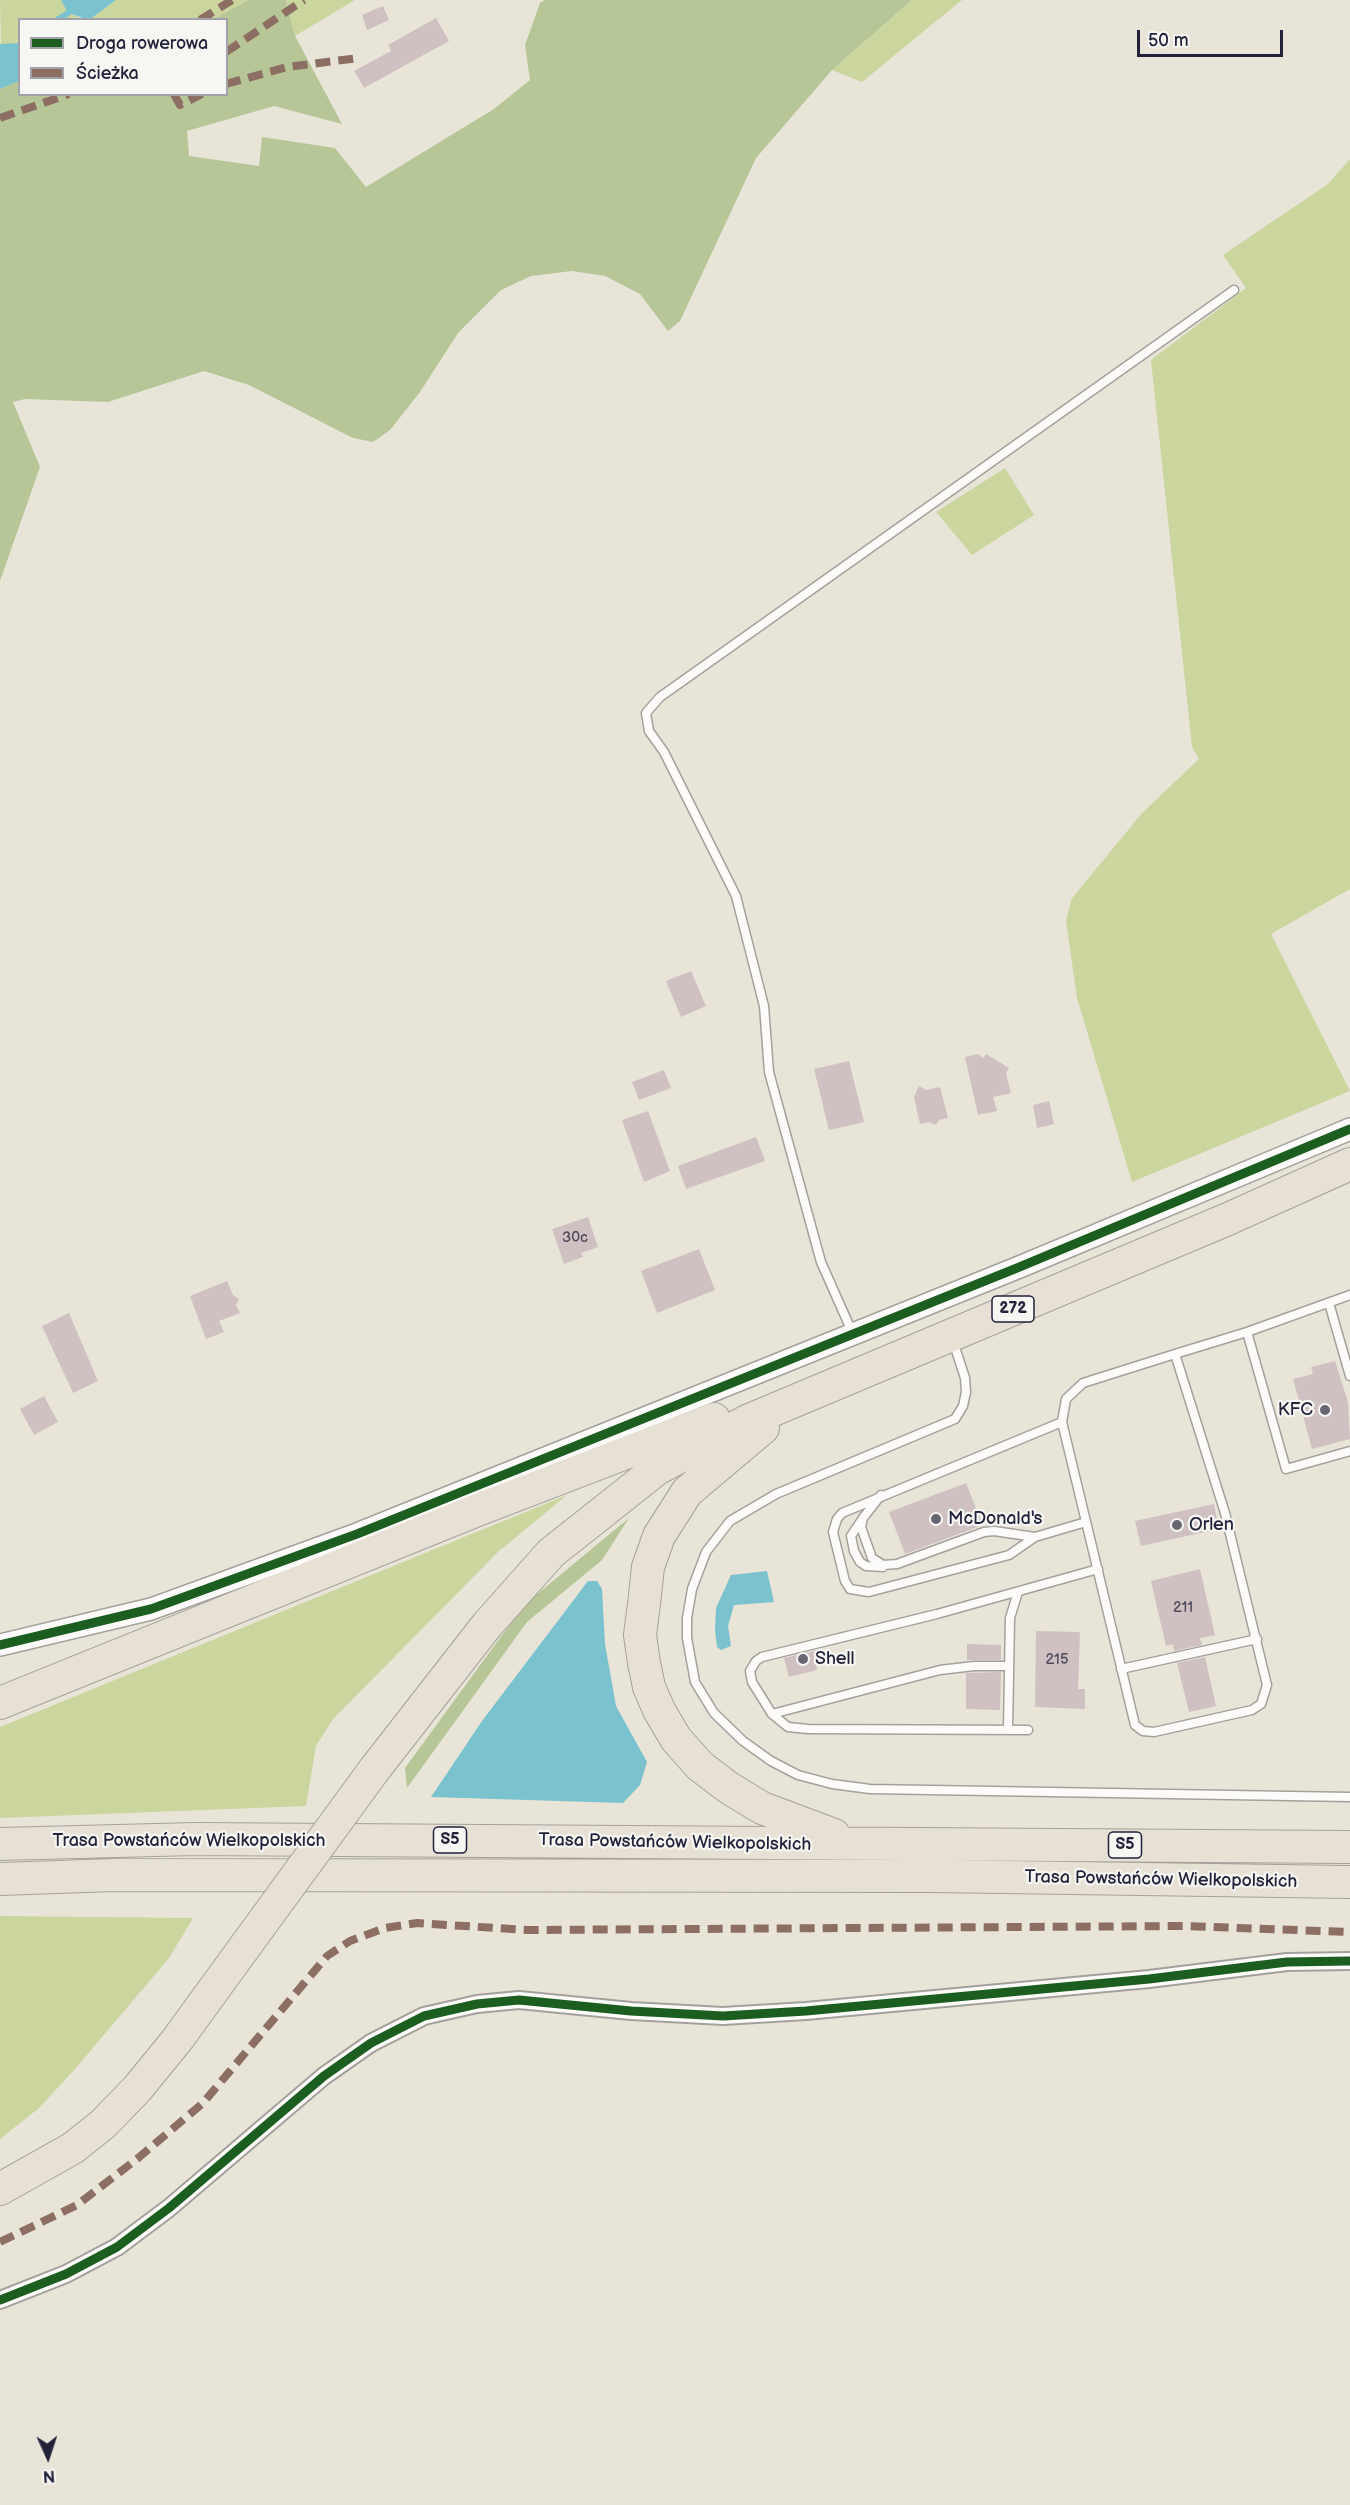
<!DOCTYPE html>
<html>
<head>
<meta charset="utf-8">
<style>
	body { margin:0 }
	#map { position:relative; width:1350px; height:2505px; overflow:hidden; background:#e9e4d8; font-family:"Balsamiq Sans",sans-serif }
	canvas { display:block }
	.legend { position:absolute; left:18px; top:18px; width:210px; height:78px; box-sizing:border-box; background:#f6f6f2; border:2px solid #a1a1a9; margin:0; padding:8px 10px; list-style:none; font-size:18px; color:#22223b }
	.legend li { display:flex; align-items:center; gap:12px; height:30px }
	.legend b { width:30px; border:2px solid #a1a1a9 }
	.north { position:absolute; left:18px; top:2427px; width:60px; height:60px; -webkit-text-stroke:4px #f6f6f2; paint-order:stroke; rotate:177deg; font-size:16px; font-weight:700; line-height:24px; text-align:center; color:#22223b }
	.north::after { content:''; display:block; margin:auto; width:21px; height:27px; background:#22223b; clip-path:polygon(50% 0,100% 100%,50% 72%,0 100%) }
	.scale { position:absolute; left:1137px; top:30px; width:146px; height:27px; box-sizing:border-box; border:3px solid #22223b; border-top:0; padding-left:8px; font-size:18px; line-height:21px; white-space:nowrap; color:#22223b; -webkit-text-stroke:4px #f6f6f2; paint-order:stroke }
</style>
</head>
<body>
<div id="map">
<canvas width="1350" height="2505"></canvas>
<ul class="legend">
<li><b style="height:8px;background:#1b5e20"></b>Droga rowerowa</li>
<li><b style="height:8px;background:#8d6e63"></b>Ścieżka</li>
</ul>
<div class="north">N</div>
<div class="scale">50 m</div>
</div>
<script>
const c = document.querySelector('canvas').getContext('2d');
c.lineJoin = 'round';
function paint(path, color) { c.fillStyle = color; c.fill(path, 'evenodd'); }
const shape = rows => new Path2D(rows.map(r => 'M' + r).join(''));
function trace(path, color, width, dash) { c.strokeStyle = color; c.lineWidth = width; c.lineCap = dash ? 'butt' : 'round'; c.setLineDash(dash || []); c.stroke(path); }
function drawText(font, color, halo, rows, align = 'center') {
  c.font = font + ' "Balsamiq Sans",sans-serif'; c.lineWidth = 4.5; c.setLineDash([]); c.textBaseline = 'middle'; c.strokeStyle = halo; c.fillStyle = color; for (const [text, x, y, turn = 0] of rows) {
    c.save(); c.translate(x, y); c.rotate((+turn || 0) * Math.PI / 180); c.textAlign = isNaN(turn) ? turn : align; if (halo) c.strokeText(text, 0, 0); c.fillText(text, 0, 0); c.restore();
  }
}
paint(shape([
	[0,0,61,0,68,13,84,19,20,20,19,43,1,45],
	[116,0,248,0,214,19,89,20],
	[286,0,355,0,295,36],
	[912,0,962,0,862,82,832,70],
	[1350,159,1350,889,1271,934,1350,1091,1132,1182,1077,998,1066,921,1072,898,1143,812,1199,759,1192,747,1151,360,1246,288,1223,255,1328,184],
	[1005,468,1034,515,972,555,936,512],
	[567,1495,499,1551,333,1719,316,1746,306,1806,0,1818,0,1727],
	[0,1916,193,1918,169,1958,75,2069,39,2108,0,2139]
]), '#cad69e');
paint(shape([
	[248,0,286,0,295,36,342,124,274,106,187,131,189,156,259,166,262,137,335,148,366,187,494,109,530,80,525,45,540,3,545,0,912,0,832,70,756,158,680,321,668,331,640,294,605,276,572,271,531,276,501,290,458,333,420,392,390,430,373,442,353,438,249,385,204,371,108,402,25,399,13,402,40,467,0,581,0,89,19,81,20,94,226,94,226,20,214,19],
	[629,1518,602,1560,527,1622,407,1788,405,1768,524,1605]
]), '#b6c697');
paint(shape([
	[61,0,116,0,89,20,68,13],
	[19,43,19,81,0,89,0,44],
	[767,1571,774,1602,734,1605,728,1626,731,1646,721,1650,717,1647,715,1630,716,1608,731,1575],
	[588,1581,597,1581,602,1589,605,1644,616,1706,647,1762,640,1785,623,1803,431,1797,482,1721]
]), '#7ac2cd');
trace(shape([
	[57,20,68,13]
]), '#7ac2cd', 6);
paint(shape([
	[383,6,389,20,367,30,362,15],
	[436,18,449,41,364,88,354,71,391,51,388,45],
	[691,971,706,1006,681,1017,666,981],
	[978,1054,983,1058,986,1054,1009,1068,1006,1073,1011,1093,993,1097,997,1111,978,1115,965,1057],
	[849,1061,864,1122,829,1130,814,1069],
	[664,1070,671,1088,639,1100,632,1082],
	[919,1086,926,1090,940,1087,948,1118,939,1120,936,1125,929,1122,920,1124,914,1097],
	[1049,1101,1054,1124,1037,1128,1033,1105],
	[648,1111,670,1171,644,1182,622,1120],
	[756,1137,765,1161,686,1189,678,1166],
	[588,1217,598,1247,581,1253,583,1257,564,1264,552,1229],
	[699,1249,715,1290,657,1313,641,1271],
	[227,1281,233,1295,239,1299,236,1305,240,1313,219,1321,224,1332,206,1339,190,1296],
	[69,1313,98,1381,73,1393,42,1326],
	[1335,1361,1348,1402,1350,1439,1312,1449,1293,1379,1313,1374,1311,1367],
	[44,1396,58,1422,34,1435,20,1409],
	[966,1483,983,1525,905,1554,889,1512],
	[1214,1504,1219,1529,1141,1546,1135,1521],
	[1200,1569,1215,1635,1200,1638,1202,1645,1174,1651,1173,1644,1166,1646,1151,1581],
	[1036,1631,1080,1632,1078,1689,1085,1689,1085,1709,1035,1707],
	[967,1644,1001,1645,1001,1660,967,1660],
	[818,1650,822,1662,816,1664,817,1670,789,1677,784,1658],
	[1205,1657,1216,1706,1189,1712,1177,1663],
	[1001,1672,1000,1710,966,1709,966,1673]
]), '#cfc1c1');
const service = shape([
	[1329,1303,1350,1376],
	[1247,1332,1286,1469,1350,1451],
	[853,1334,821,1262,769,1072,764,1006,736,896,664,752,649,731,646,713,660,697,1234,290],
	[953,1341,965,1378,966,1392,963,1406,955,1419,776,1494,730,1521,706,1552,692,1589,687,1618,687,1638,695,1682,714,1713,743,1741,771,1761,798,1775,832,1784,870,1789,1350,1797],
	[1175,1354,1225,1513,1267,1685,1261,1704,1252,1710,1154,1732,1143,1731,1135,1725,1062,1422,1066,1399,1083,1383,1175,1354,1247,1332,1350,1295],
	[1062,1422,842,1513,837,1519,833,1532,845,1581,850,1589,869,1592,1009,1555,1035,1537,1086,1522],
	[881,1495,863,1518,861,1527,872,1558,883,1565,897,1564,984,1532,994,1531,1035,1537],
	[861,1521,851,1536,854,1551,860,1562,866,1566,883,1567],
	[1121,1669,1257,1639],
	[772,1714,940,1670,974,1666,1009,1666],
	[1008,1730,1010,1618,1018,1592],
	[1028,1730,808,1729,788,1727,772,1714,752,1682,750,1671,756,1661,762,1657,937,1614,1098,1569]
]);
const minor = shape([
	[0,2300,66,2274,117,2247,169,2208,324,2076,371,2043,424,2016,477,2004,519,2000,631,2011,723,2016,806,2011,1149,1979,1287,1962,1350,1961]
]);
const tertiary = shape([
	[0,1645,151,1609,357,1534,1017,1268,1350,1129]
]);
const motorway = shape([
	[763,1428,687,1492,659,1536,648,1567,644,1604,640,1635,644,1663,649,1687,659,1710,676,1739,700,1766,729,1788,762,1808,834,1835],
	[0,1703,475,1511,714,1419],
	[374,1770,487,1625,551,1553,657,1469,747,1421,1228,1219,1350,1164],
	[0,1844,195,1839,1350,1847],
	[0,1879,114,1875,932,1876,1350,1882],
	[0,2189,73,2148,103,2124,137,2089,177,2040,249,1941]
]);
trace(service, '#a4a19d', 11);
trace(minor, '#a4a19d', 20);
trace(tertiary, '#a4a19d', 24);
trace(motorway, '#a4a19d', 34);
trace(service, '#fcfbf9', 8);
trace(minor, '#fcfbf9', 16);
trace(tertiary, '#fcfbf9', 21);
trace(motorway, '#e7e1d5', 32);
const motorwayBridge = shape([
	[249,1941,374,1770]
]);
trace(motorwayBridge, '#a4a19d', 34, []);
trace(motorwayBridge, '#e7e1d5', 32);
trace(shape([
	[200,20,232,0],
	[226,52,304,0],
	[226,84,287,67,359,58],
	[174,94,180,105,202,94],
	[0,118,69,94],
	[0,2242,77,2205,137,2159,203,2103,327,1956,350,1941,385,1928,417,1923,527,1930,1184,1926,1350,1932]
]), '#8d6e63', 8, [15, 8]);
trace(shape([
	[0,1645,151,1609,357,1534,1017,1268,1350,1129],
	[0,2300,66,2274,117,2247,169,2208,324,2076,371,2043,424,2016,477,2004,519,2000,631,2011,723,2016,806,2011,1149,1979,1287,1962,1350,1961]
]), '#1b5e20', 9);
for (const [x, y, r, color] of [
	[1325,1410,6,"#686672"],
	[936,1519,6,"#686672"],
	[1177,1525,6,"#686672"],
	[803,1659,6,"#686672"]
]) { const dot = new Path2D(); dot.arc(x, y, r, 0, 2 * Math.PI); c.fillStyle = color; c.fill(dot); trace(dot, '#f6f6f2', 2); }
drawText('15px', '#4d4a5c', null, [
	["30c",575,1238],
	["211",1183,1608],
	["215",1057,1660]
]);
for (const [x, y, w] of [
	[1013,1309,42],
	[450,1840,33],
	[1125,1845,33]
]) { const box = new Path2D(); box.roundRect(x - w / 2, y - 13, w, 26, 4.5); c.fillStyle = '#f6f6f2'; c.fill(box); trace(box, '#22223b', 1.5); }
drawText('bold 16px', '#22223b', null, [
	["272",1013,1309],
	["S5",450,1840],
	["S5",1125,1845]
]);
drawText('18px', '#22223b', '#f6f6f2', [
	["KFC",1313,1410,"right"],
	["McDonald's",948,1519],
	["Orlen",1189,1525],
	["Shell",815,1659]
], 'left');
drawText('18px', '#22223b', '#f6f6f2', [
	["Trasa Powstańców Wielkopolskich",189,1841],
	["Trasa Powstańców Wielkopolskich",675,1843,1],
	["Trasa Powstańców Wielkopolskich",1161,1880,1]
]);
</script>
</body>
</html>
